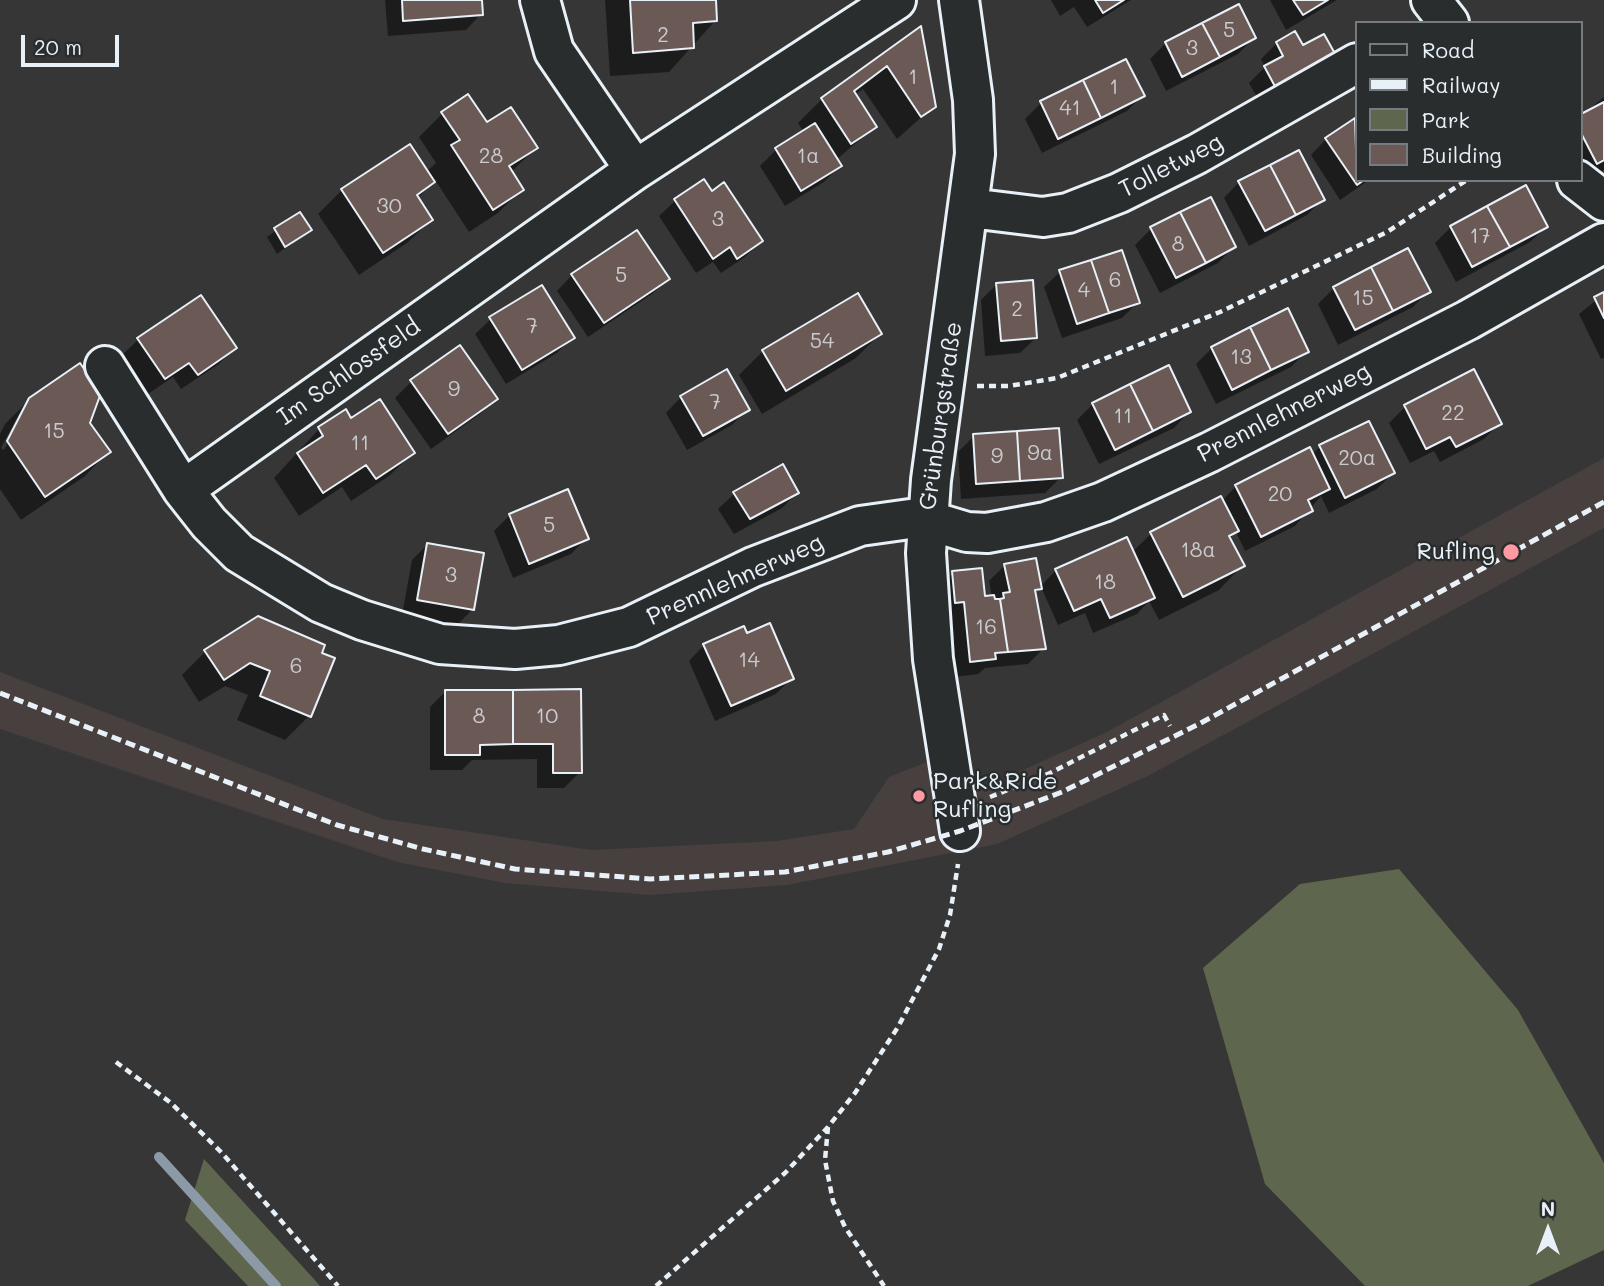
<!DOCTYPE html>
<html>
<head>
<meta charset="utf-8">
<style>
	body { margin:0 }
	#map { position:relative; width:1604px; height:1286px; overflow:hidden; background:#373636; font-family:Mali,sans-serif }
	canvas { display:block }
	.legend { position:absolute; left:1355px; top:21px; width:228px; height:161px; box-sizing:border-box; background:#2a2d2e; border:2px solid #767b7f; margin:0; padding:9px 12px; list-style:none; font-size:21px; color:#e8f1f8 }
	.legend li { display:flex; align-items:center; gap:14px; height:35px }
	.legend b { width:35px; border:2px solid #767b7f }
	.north { position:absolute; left:1513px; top:1195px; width:70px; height:70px; -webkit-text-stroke:5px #2a2d2e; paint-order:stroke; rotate:0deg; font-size:19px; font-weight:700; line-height:28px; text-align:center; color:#e8f1f8 }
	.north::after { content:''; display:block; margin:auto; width:24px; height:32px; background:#e8f1f8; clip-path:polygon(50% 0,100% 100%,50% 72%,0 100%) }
	.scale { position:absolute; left:21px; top:35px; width:98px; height:32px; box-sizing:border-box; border:4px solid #e8f1f8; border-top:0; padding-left:9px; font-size:21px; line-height:24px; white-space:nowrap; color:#e8f1f8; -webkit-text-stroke:5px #2a2d2e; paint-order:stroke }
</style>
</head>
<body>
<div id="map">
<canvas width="1604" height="1286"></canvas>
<ul class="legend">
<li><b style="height:9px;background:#2a2d2e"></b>Road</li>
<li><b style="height:9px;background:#e8f1f8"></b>Railway</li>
<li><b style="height:19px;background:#5e674e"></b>Park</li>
<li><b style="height:19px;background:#6b5955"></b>Building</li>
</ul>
<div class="north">N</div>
<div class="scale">20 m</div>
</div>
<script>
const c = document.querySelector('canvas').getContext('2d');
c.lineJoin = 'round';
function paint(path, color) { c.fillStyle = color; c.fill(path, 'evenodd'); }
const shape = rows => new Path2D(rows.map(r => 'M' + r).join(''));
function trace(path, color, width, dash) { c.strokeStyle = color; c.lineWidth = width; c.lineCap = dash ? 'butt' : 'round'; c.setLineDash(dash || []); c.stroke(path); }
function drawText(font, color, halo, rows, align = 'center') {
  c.font = font + ' Mali,sans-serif'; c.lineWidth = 5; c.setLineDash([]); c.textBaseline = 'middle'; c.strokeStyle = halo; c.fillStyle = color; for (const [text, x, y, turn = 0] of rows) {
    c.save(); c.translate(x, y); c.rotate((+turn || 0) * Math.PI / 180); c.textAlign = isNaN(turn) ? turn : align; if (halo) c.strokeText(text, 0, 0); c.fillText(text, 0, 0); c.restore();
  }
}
paint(shape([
	[1604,458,1604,528,1148,776,997,844,787,885,650,895,505,883,397,862,0,729,0,672,383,819,591,850,777,841,854,829,889,777,940,757,950,803,1105,733]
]), '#47403f');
paint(shape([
	[1399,869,1518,1010,1604,1163,1604,1250,1528,1286,1365,1286,1265,1184,1203,968,1300,884],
	[204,1159,313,1278,320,1286,248,1286,185,1220]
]), '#5e674e');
paint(shape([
	[385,0,481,0,481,14,466,30,388,36],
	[605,0,714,0,715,21,669,72,610,76],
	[1051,0,1131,0,1087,27,1074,7,1060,16],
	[1270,0,1337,0,1286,30],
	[920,29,934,106,897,139,863,89,854,95,875,127,836,160,840,166,824,182,785,206,760,166,776,150,804,132,798,123,822,99],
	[1323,36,1262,106,1249,83,1265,67,1261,59,1277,43,1302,48],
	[1254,38,1238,54,1166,91,1150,59,1166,43],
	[1125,61,1142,96,1127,111,1042,153,1025,119,1041,103],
	[1604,97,1604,170,1573,186,1581,180,1581,116],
	[443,113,486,125,536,148,511,172,522,189,498,213,469,232,435,180,417,199,431,220,407,243,359,275,318,214,342,190,409,146,426,172,436,163,419,137],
	[1357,119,1357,180,1369,180,1340,200,1311,155,1326,139],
	[704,182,761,241,745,257,721,273,713,262,696,273,659,216,675,201],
	[1239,182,1323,199,1307,215,1249,246,1224,198],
	[1525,188,1546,227,1530,242,1456,282,1435,243,1451,227],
	[300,214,310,230,277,254,267,237],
	[1151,229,1234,247,1218,263,1160,293,1135,245],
	[1060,272,1138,302,1122,318,1062,338,1044,287],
	[572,275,668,279,652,294,588,337,557,291],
	[997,284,1036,338,1020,353,985,356,981,300],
	[1334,288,1429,291,1413,307,1338,345,1318,304],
	[1604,294,1604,358,1601,359,1579,314],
	[491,319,572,337,557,353,506,384,475,334],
	[880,334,856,358,762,414,739,375,763,351],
	[138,340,235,348,219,364,181,389,173,377,148,394,122,355],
	[460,347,496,399,480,414,431,449,395,398,411,382],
	[1212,348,1307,351,1291,367,1216,404,1196,364],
	[1473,371,1500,423,1484,439,1440,462,1434,451,1410,463,1389,423,1405,407],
	[681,397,747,409,732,425,687,450,666,413],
	[30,399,88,423,108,452,85,476,21,520,0,489,0,434,5,424],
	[22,408,26,408,4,450,1,448],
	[1093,404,1189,412,1174,428,1099,464,1077,420],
	[351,420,413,453,389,476,351,501,342,487,299,516,274,478,319,429],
	[974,436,1061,477,1045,493,961,499,958,452],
	[1320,447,1393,473,1377,489,1329,513,1321,496,1295,526,1245,551,1236,532,1229,539,1242,566,1219,590,1159,620,1149,601,1137,614,1093,633,1085,613,1058,625,1041,587,1034,594,1044,648,1028,664,985,668,978,674,955,677,949,617,937,589,953,573,984,598,992,597,989,581,1005,565,1040,587,1056,570,1132,552,1151,534,1222,501,1236,486,1311,455],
	[782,466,797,493,782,508,734,534,718,509,734,494],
	[567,491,587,538,571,554,513,578,494,531,510,515],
	[428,544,473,609,457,625,402,615,412,560],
	[258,618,309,716,285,740,237,720,248,695,225,686,199,702,182,675,205,652],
	[746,635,792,678,776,694,715,721,689,661,704,645],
	[446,691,580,691,580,772,564,788,537,788,537,759,472,760,462,770,430,770,430,707]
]), '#0007');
trace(shape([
	[159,1157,276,1286]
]), '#8c9aa7', 10);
const building = shape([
	[402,0,482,0,483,15,403,21,402,0],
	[630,0,716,0,717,21,693,23,694,48,633,53,630,0],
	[1095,0,1124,0,1103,13,1095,0],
	[1293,0,1328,0,1303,15,1293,0],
	[1239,4,1256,38,1220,57,1202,23,1239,4],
	[1202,23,1220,57,1182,77,1165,42,1202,23],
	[921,26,936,107,921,117,887,66,854,91,877,127,851,144,821,98,921,26],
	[1295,31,1303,45,1324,34,1338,59,1278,92,1264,66,1283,56,1276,42,1295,31],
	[1126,59,1145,96,1101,118,1083,80,1126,59],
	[1083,80,1101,118,1058,139,1040,101,1083,80],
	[468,94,487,122,511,107,538,148,509,166,524,190,493,210,451,145,460,140,441,112,468,94],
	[1604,102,1604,160,1597,164,1581,133,1581,114,1604,102],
	[1355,118,1357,180,1364,180,1357,185,1325,138,1355,118],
	[815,123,842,166,801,191,775,148,815,123],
	[410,144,435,182,417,195,433,220,383,253,341,189,410,144],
	[1299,150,1325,200,1296,215,1270,165,1299,150],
	[1270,165,1296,215,1265,231,1238,181,1270,165],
	[704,179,712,191,724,182,763,241,737,259,730,247,713,259,674,199,704,179],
	[1526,185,1548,227,1510,247,1487,206,1526,185],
	[1211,197,1236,247,1206,263,1180,212,1211,197],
	[1487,206,1510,247,1472,267,1450,226,1487,206],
	[300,212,312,230,285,247,274,228,300,212],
	[1180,212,1206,263,1176,278,1150,227,1180,212],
	[637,230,670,279,604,323,571,274,637,230],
	[1408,248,1431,292,1393,311,1371,267,1408,248],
	[1122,250,1140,303,1109,313,1091,260,1122,250],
	[1091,260,1109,313,1077,324,1059,270,1091,260],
	[1371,267,1393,311,1355,330,1333,287,1371,267],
	[1033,280,1037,338,1001,341,996,283,1033,280],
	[542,285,575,338,522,370,489,317,542,285],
	[1604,292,1604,318,1594,297,1604,292],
	[858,293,882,334,786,391,762,350,858,293],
	[201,295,237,348,198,375,189,363,165,379,137,338,201,295],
	[1288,308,1309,352,1271,370,1250,327,1288,308],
	[1250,327,1271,370,1232,390,1211,347,1250,327],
	[460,345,498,399,448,434,410,380,460,345],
	[80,363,101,393,90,423,111,452,45,497,7,441,29,398,80,363],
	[1169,365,1191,412,1153,431,1130,384,1169,365],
	[727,369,750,410,703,436,680,396,727,369],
	[1474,369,1502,424,1456,447,1450,437,1426,449,1404,405,1474,369],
	[1130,384,1153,431,1115,450,1092,403,1130,384],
	[380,399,415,453,376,479,366,465,323,493,297,453,323,436,318,427,346,409,351,418,380,399],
	[1369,421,1395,473,1345,498,1319,445,1369,421],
	[1059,428,1063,478,1020,481,1017,431,1059,428],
	[1017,431,1020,481,976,484,973,434,1017,431],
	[1310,447,1330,489,1308,500,1313,511,1261,537,1235,485,1310,447],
	[783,464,799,493,750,519,733,492,783,464],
	[568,489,589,539,529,564,509,514,568,489],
	[1221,496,1239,531,1229,536,1245,566,1183,597,1150,532,1221,496],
	[1127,537,1155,598,1110,618,1101,599,1074,611,1055,569,1127,537],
	[427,543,484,553,474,610,417,600,427,543],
	[1036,558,1042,589,1035,590,1046,649,1008,652,1000,599,1004,598,1003,593,1010,592,1004,564,1036,558],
	[982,568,985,596,994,595,995,599,1000,599,1008,652,995,653,996,659,970,662,964,602,955,603,952,571,982,568],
	[258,616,325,645,322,653,335,658,311,717,260,696,270,671,250,663,224,680,204,650,258,616],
	[770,623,794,679,731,706,703,644,744,626,747,633,770,623],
	[581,689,582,773,553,773,553,744,513,744,513,690,581,689],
	[445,690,513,690,513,744,480,745,480,755,445,755,445,690]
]);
paint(building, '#6b5955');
trace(building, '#e8f1f8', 2);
const minor = shape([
	[540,0,554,51,635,170],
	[959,0,973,100,975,154,931,480,926,553,933,659,960,831],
	[1431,0,1449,23],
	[1577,180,1604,201],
	[970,208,1043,217,1068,213,1119,193,1197,154,1357,63],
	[105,366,183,490,635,170,896,0],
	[183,490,209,523,239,553,321,603,362,620,440,644,515,649,559,645,629,627,753,567,860,526,910,519,927,520,967,532,987,533,1046,522,1103,502,1210,452,1468,320,1604,243]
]);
trace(minor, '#e8f1f8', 44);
trace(shape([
	[977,386,1009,386,1057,378,1220,312,1387,232,1467,180],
	[990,797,1050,773,1164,715,1170,726],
	[116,1062,171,1103,221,1152,338,1286],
	[828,1127,825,1160,833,1201,845,1227,884,1286],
	[656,1286,785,1173,828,1127,855,1093,898,1027,939,949,950,915,958,864]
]), '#e8f1f8', 4.5, [7, 5]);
trace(minor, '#2a2d2e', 38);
trace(shape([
	[0,693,337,825,423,849,515,869,650,879,785,872,888,852,960,831,1062,792,1199,724,1604,502]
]), '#e8f1f8', 5, [10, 5]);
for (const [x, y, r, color] of [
	[1511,552,9,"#ff9aa2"],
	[919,796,7,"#ff9aa2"]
]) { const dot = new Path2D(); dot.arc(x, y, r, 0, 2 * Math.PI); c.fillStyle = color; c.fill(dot); trace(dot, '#2a2d2e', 2.5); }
drawText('21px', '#c9cbcf', null, [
	["5",1229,31],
	["2",663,36],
	["3",1192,49],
	["1",913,78],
	["1",1114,88],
	["41",1070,109],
	["28",491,157],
	["1a",808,157],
	["30",389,207],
	["3",718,220],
	["17",1480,237],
	["8",1178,245],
	["5",621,276],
	["6",1115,281],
	["4",1084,291],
	["15",1363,299],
	["2",1017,310],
	["7",532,327],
	["54",822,342],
	["13",1241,358],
	["9",454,390],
	["7",715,403],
	["22",1453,414],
	["11",1123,417],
	["15",54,432],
	["11",360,444],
	["9a",1040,454],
	["9",997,457],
	["20a",1357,459],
	["20",1280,495],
	["5",549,526],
	["18a",1198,551],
	["3",451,576],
	["18",1105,583],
	["16",986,628],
	["14",749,661],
	["6",296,667],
	["8",479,717],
	["10",547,717]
]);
drawText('24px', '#e8f1f8', '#2a2d2e', [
	["Tolletweg",1171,166,-27],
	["Im Schlossfeld",349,372,-35],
	["Prennlehnerweg",1284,413,-27],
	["Grünburgstraße",941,416,-82],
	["Prennlehnerweg",735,580,-24]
]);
drawText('24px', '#e8f1f8', '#2a2d2e', [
	["Rufling",1495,552],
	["Park&Ride",933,782,"left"],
	["Rufling",933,810,"left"]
], 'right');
</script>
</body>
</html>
